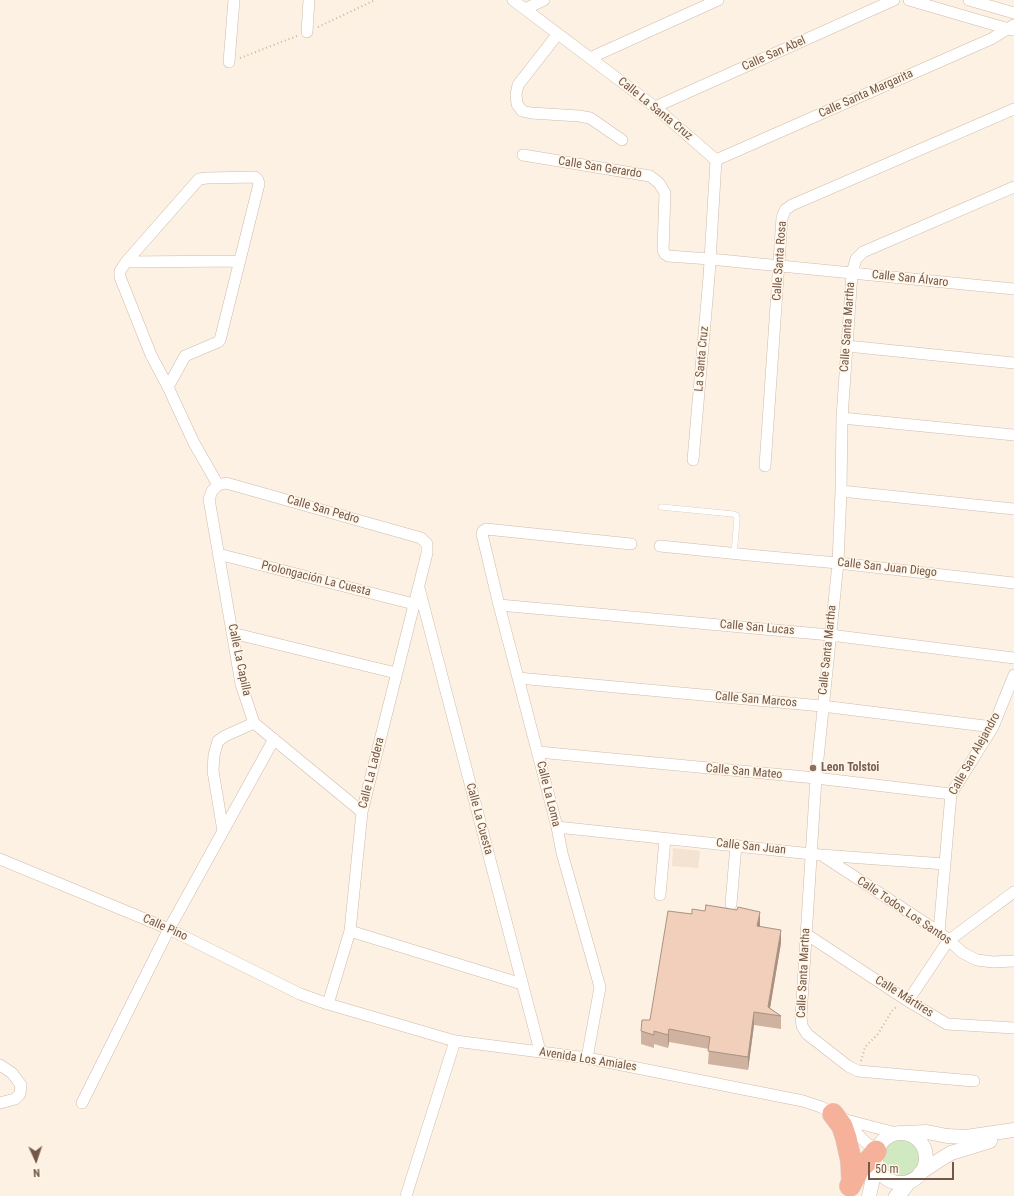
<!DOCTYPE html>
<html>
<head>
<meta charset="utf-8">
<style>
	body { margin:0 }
	#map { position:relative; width:1014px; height:1196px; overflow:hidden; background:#fcf1e2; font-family:"Roboto Condensed",sans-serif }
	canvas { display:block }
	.north { position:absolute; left:16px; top:1140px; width:40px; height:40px; -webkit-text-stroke:3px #fff6e7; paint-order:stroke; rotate:177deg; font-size:11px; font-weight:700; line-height:16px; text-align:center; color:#735749 }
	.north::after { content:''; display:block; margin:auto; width:14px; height:18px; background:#735749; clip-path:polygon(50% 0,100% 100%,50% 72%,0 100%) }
	.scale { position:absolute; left:868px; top:1162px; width:86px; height:18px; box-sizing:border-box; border:2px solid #735749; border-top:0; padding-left:5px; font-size:12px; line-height:14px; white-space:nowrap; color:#735749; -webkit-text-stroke:3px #fff6e7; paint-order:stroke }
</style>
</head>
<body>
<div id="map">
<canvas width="1014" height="1196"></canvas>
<div class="north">N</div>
<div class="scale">50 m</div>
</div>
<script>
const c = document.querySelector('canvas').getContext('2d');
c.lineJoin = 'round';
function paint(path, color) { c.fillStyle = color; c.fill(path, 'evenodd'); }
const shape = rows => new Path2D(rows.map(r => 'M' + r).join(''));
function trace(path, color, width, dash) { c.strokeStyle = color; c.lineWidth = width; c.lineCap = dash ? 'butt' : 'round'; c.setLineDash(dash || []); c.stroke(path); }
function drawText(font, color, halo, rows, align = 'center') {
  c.font = font + ' "Roboto Condensed",sans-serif'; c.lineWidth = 3; c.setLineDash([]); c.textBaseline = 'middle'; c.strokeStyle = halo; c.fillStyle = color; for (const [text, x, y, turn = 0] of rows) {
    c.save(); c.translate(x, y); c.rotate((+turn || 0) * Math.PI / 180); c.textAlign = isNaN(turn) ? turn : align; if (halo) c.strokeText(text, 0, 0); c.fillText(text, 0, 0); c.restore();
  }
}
paint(shape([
	[673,848,700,851,698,868,672,866]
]), '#f3e3d0');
paint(shape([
	'883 1158a19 19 0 1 1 38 0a19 19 0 1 1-38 0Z'
]), '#d1e9c1');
const service = shape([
	[661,507,733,514,736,515,737,519,734,554]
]);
const minor = shape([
	[513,0,655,107,716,160],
	[909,0,1012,30],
	[969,0,1014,13],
	[525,9,544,0],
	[307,32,309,0],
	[557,35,518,85,516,95,517,104,522,111,531,113,579,116,590,118,622,140],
	[590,58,718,0],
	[229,62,234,0],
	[655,107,894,0],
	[523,155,650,176,659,183,665,193,663,250,665,254,668,256,710,259,1014,289],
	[716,160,991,39,1014,25],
	[126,262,199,179,207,178,255,177,258,180,259,184,220,340,218,342,185,356,168,387],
	[847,346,1014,363],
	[842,418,1014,435],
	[693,460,709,277,716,160],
	[765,466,782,218,785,210,792,205,1014,109],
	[218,485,194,443,168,387,151,355,120,277,120,271,126,262,240,261],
	[841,491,1014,509],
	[660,546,759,556,838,563,1014,583],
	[218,554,414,604],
	[419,588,540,1051],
	[499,605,830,635,1014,658],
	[232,633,396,673],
	[518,678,822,706,993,727],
	[538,752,816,778,951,794],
	[557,827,821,855,945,864],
	[223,831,213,771,214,755,218,741,225,736,254,723],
	[823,856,939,932,963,953,977,960,993,962,1014,961],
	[0,859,169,929,300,994,328,1004,455,1041,587,1058,803,1101,821,1107,846,1120,896,1133],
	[660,895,665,839],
	[731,904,736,845],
	[350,931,522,984],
	[939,932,951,794,993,727,1014,675],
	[806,934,908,1001,947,1024,1014,1028],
	[908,1001,948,941,1014,892],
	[328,1004,350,931,362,812,427,553,427,544,421,538,226,483,218,485,212,491,209,499,241,684,254,723,362,812],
	[587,1058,600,987,562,853,557,827,499,605,482,534,483,531,486,529,631,544],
	[0,1065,12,1073,21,1085,20,1094,15,1099,0,1103],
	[974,1081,858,1071,848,1066,807,1034,802,1026,801,1017,816,778,838,563,841,491,842,418,852,273,856,259,863,252,1014,187],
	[82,1103,169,929,274,739],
	[847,1122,862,1139,868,1144,877,1149],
	[406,1196,455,1041]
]);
const tertiary = shape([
	'876 1158a25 25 0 1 1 50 0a25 25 0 1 1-50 0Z',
	[905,1133,927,1132,947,1136,966,1137,1014,1130],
	[920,1173,941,1159,951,1153,990,1141],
	[869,1196,876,1165],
	[896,1196,903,1190,909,1182]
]);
const motorway = shape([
	[833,1114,842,1126,846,1138,851,1161,852,1182],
	[850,1186,859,1169,871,1158,876,1151]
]);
trace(service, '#cfbbac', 6);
trace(minor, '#cfbbac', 12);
trace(tertiary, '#cfbbac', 15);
trace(motorway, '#dbd3d0', 22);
trace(shape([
	[318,27,375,0],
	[240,58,297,36],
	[861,1061,865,1047,878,1034,893,1009,897,1007]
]), '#d5b39d', 2, [1, 3]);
trace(service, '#fff', 5.5);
trace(minor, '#fff', 11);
trace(tertiary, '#fff', 14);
trace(motorway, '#f5b199', 21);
paint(shape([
	[737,910,760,925,759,926,781,943,770,1008,781,1016,781,1029,754,1025,748,1070,708,1064,709,1049,669,1042,668,1048,654,1044,654,1048,641,1044,641,1031,650,1020,692,914,705,911]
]), '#cfb2a0');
paint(shape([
	[760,912,760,925,757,939,757,926],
	[781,930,781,943,769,1014,768,1007],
	[754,1012,754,1025,748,1070,748,1057],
	[669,1029,669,1042,668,1048,668,1035]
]), '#a99182');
const building = shape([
	[706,905,737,910,738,907,760,912,757,926,781,930,768,1007,781,1016,754,1012,748,1057,708,1051,710,1037,669,1029,668,1035,654,1031,654,1035,641,1031,642,1020,650,1020,668,911,692,914,692,909,705,911,706,905]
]);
paint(building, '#f1cfba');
trace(building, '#a99182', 1);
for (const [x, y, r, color] of [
	[813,768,4,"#8d6e63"]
]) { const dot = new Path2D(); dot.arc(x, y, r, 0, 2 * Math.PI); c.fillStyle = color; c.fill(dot); trace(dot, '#fff6e7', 1.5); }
drawText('12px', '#735749', '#fff6e7', [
	["Calle San Abel",774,54,-24],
	["Calle Santa Margarita",866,94,-24],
	["Calle La Santa Cruz",655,109,39],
	["Calle San Gerardo",600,168,9],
	["Calle Santa Rosa",780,261,-86],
	["Calle San Álvaro",910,279,6],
	["Calle Santa Martha",848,327,-86],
	["La Santa Cruz",702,359,-85],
	["Calle San Pedro",323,510,16],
	["Calle San Juan Diego",887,568,6],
	["Prolongación La Cuesta",316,579,14],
	["Calle San Lucas",757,628,5],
	["Calle Santa Martha",828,650,-84],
	["Calle La Capilla",239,660,78],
	["Calle San Marcos",756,700,5],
	["Calle San Alejandro",975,754,-61],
	["Calle San Mateo",744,772,5],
	["Calle La Ladera",372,773,-76],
	["Calle La Loma",548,794,76],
	["Calle La Cuesta",479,819,75],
	["Calle San Juan",751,847,6],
	["Calle Todos Los Santos",904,911,34],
	["Calle Pino",165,928,24],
	["Calle Santa Martha",804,973,-87],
	["Calle Mártires",904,997,32],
	["Avenida Los Amiales",588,1060,9]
]);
drawText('bold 12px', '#785e54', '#fff6e7', [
	["Leon Tolstoi",821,768]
], 'left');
</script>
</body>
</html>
